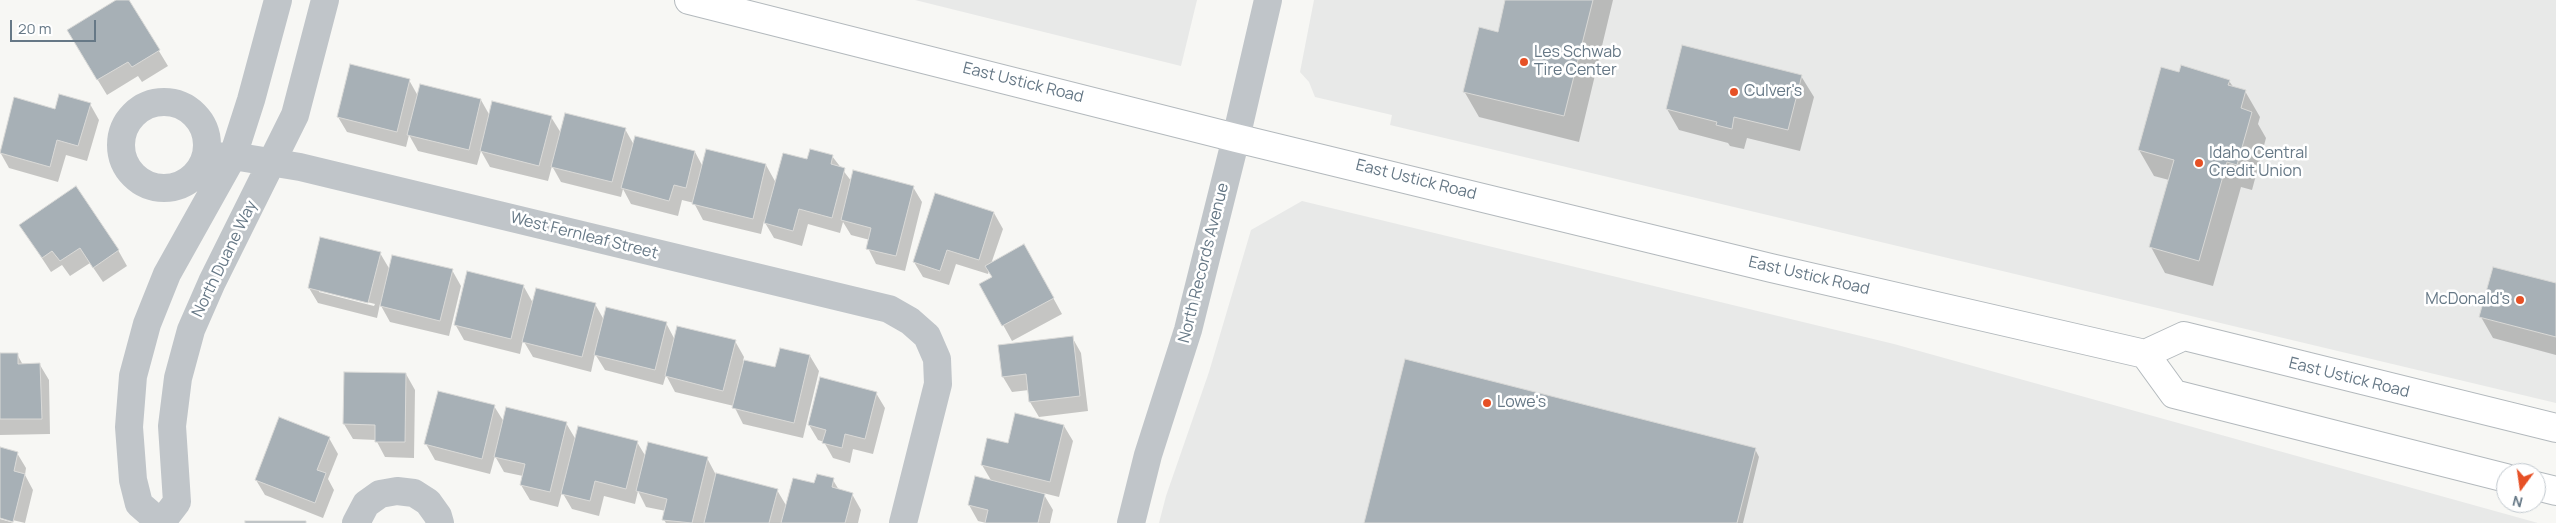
<!DOCTYPE html>
<html>
<head>
<meta charset="utf-8">
<style>
	body { margin:0 }
	#map { position:relative; width:2556px; height:523px; overflow:hidden; background:#f7f7f4; font-family:Manrope,sans-serif }
	canvas { display:block }
	.north { position:absolute; left:2496px; top:463px; width:50px; height:50px; box-sizing:border-box; background:#fff; border:1px solid #c2c9cf; border-radius:50%; rotate:194deg; font-size:14px; font-weight:700; line-height:20px; text-align:center; color:#667886 }
	.north::after { content:''; display:block; margin:auto; width:18px; height:22px; background:#e65025; clip-path:polygon(50% 0,100% 100%,50% 72%,0 100%) }
	.scale { position:absolute; left:10px; top:20px; width:86px; height:22px; box-sizing:border-box; border:2px solid #667886; border-top:0; padding-left:6px; font-size:15px; line-height:18px; white-space:nowrap; color:#667886; -webkit-text-stroke:4px #fff; paint-order:stroke }
</style>
</head>
<body>
<div id="map">
<canvas width="2556" height="523"></canvas>
<div class="north">N</div>
<div class="scale">20 m</div>
</div>
<script>
const c = document.querySelector('canvas').getContext('2d');
c.lineJoin = 'round';
function paint(path, color) { c.fillStyle = color; c.fill(path, 'evenodd'); }
const shape = rows => new Path2D(rows.map(r => 'M' + r).join(''));
function trace(path, color, width, dash) { c.strokeStyle = color; c.lineWidth = width; c.lineCap = dash ? 'butt' : 'round'; c.setLineDash(dash || []); c.stroke(path); }
function drawText(font, color, halo, rows, align = 'center') {
  c.font = font + ' Manrope,sans-serif'; c.lineWidth = 5; c.setLineDash([]); c.textBaseline = 'middle'; c.strokeStyle = halo; c.fillStyle = color; for (const [text, x, y, turn = 0] of rows) {
    c.save(); c.translate(x, y); c.rotate((+turn || 0) * Math.PI / 180); c.textAlign = isNaN(turn) ? turn : align; if (halo) c.strokeText(text, 0, 0); c.fillText(text, 0, 0); c.restore();
  }
}
paint(shape([
	[915,0,1197,0,1181,66],
	[1314,0,2556,0,2556,403,1390,125,1392,115,1315,97,1309,82,1300,72],
	[1302,201,1894,344,2538,523,1159,523,1166,496,1209,372,1251,230]
]), '#e8e9e8');
paint(shape([
	[118,0,128,0,168,66,142,82,138,76,107,95,77,46],
	[1507,0,1613,0,1579,142,1479,117,1464,91,1498,33],
	[2180,74,2229,81,2234,88,2245,91,2260,117,2258,124,2266,138,2252,190,2241,187,2213,286,2165,273,2151,247,2169,180,2154,176,2139,150],
	[1801,76,1814,97,1800,151,1747,138,1744,149,1730,146,1728,143,1679,130,1667,109],
	[409,80,418,96,481,100,490,116,551,117,561,133,625,129,634,145,636,137,695,152,703,167,766,165,776,183,807,161,832,156,852,182,913,187,922,202,905,271,876,264,868,248,870,240,851,235,843,222,840,233,808,224,802,246,774,238,764,221,761,234,703,220,694,203,682,200,678,216,631,204,623,189,621,197,561,182,552,166,548,181,490,167,481,151,477,165,418,151,409,135,406,147,347,132,338,117],
	[15,99,56,110,90,104,99,120,87,161,66,155,58,182,9,168,0,152],
	[994,213,1003,229,991,264,1033,261,1062,314,1012,341,981,285,993,278,989,270,988,274,956,264,949,285,923,277,914,262],
	[20,225,118,250,127,266,103,282,90,263,70,276,62,265,51,272],
	[380,253,390,270,452,270,461,286,449,336,390,322,380,304,377,318,318,303,309,288],
	[319,290,375,304,374,306,319,292],
	[2556,285,2556,355,2493,338,2481,317],
	[524,287,533,303,595,304,604,320,666,323,675,340,735,341,744,357,743,361,776,369,810,356,819,371,803,438,743,424,734,406,675,392,666,375,663,385,605,370,595,354,591,372,533,357,523,340,520,354,464,340,455,324],
	[1072,337,1081,353,1088,411,1039,417,1030,402,1029,390,1012,392,1003,377],
	[0,354,17,354,23,365,40,365,49,380,50,434,0,435],
	[406,374,415,390,414,458,385,457,376,440,353,439,344,424],
	[876,393,885,408,873,454,853,449,850,463,833,458,824,442,818,440,809,425],
	[494,406,504,422,566,423,576,440,637,442,646,457,707,458,716,475,777,490,787,507,815,485,833,480,839,490,852,494,861,510,858,523,666,523,664,520,666,511,646,507,638,491,635,504,604,496,599,516,572,509,562,492,558,507,530,500,521,485,523,476,504,472,495,456,490,474,435,460,426,444],
	[1064,426,1073,441,1059,497,1043,493,1053,510,1050,523,986,523,978,521,969,505,992,482,982,465,1009,444],
	[329,438,338,454,328,479,334,490,323,518,265,495,256,480],
	[0,449,17,453,26,468,25,475,33,490,25,523,0,517],
	[1755,449,1759,457,1743,523,1366,523],
	[0,519,14,523,0,523]
]), '#0003');
const building = shape([
	[116,0,129,0,160,50,132,67,128,62,97,80,67,30,116,0],
	[1505,0,1593,0,1564,116,1463,92,1479,27,1498,32,1505,0],
	[1682,45,1802,75,1788,130,1734,117,1732,129,1716,125,1717,122,1666,109,1682,45],
	[350,64,410,79,397,132,337,117,350,64],
	[2181,65,2230,80,2228,85,2246,90,2241,108,2252,112,2237,165,2227,162,2199,261,2149,247,2174,160,2138,150,2161,67,2179,72,2181,65],
	[420,84,481,99,469,150,407,135,420,84],
	[59,94,91,103,78,146,57,140,50,167,0,153,14,97,55,109,59,94],
	[492,101,552,116,539,166,480,151,492,101],
	[565,113,626,128,612,182,551,167,565,113],
	[635,136,695,151,686,188,674,185,669,201,621,188,635,136],
	[706,149,766,164,753,219,692,204,706,149],
	[810,149,833,155,831,164,845,168,832,218,799,209,793,231,764,223,783,153,807,159,810,149],
	[853,170,914,186,896,256,866,249,871,228,841,220,853,170],
	[76,186,119,250,93,268,80,248,60,261,52,251,42,258,19,225,76,186],
	[935,193,994,212,979,260,947,250,940,271,913,262,935,193],
	[320,237,381,252,368,303,308,288,320,237],
	[1024,244,1054,298,1002,326,979,284,992,277,985,266,1024,244],
	[392,255,453,269,440,321,380,306,392,255],
	[2493,267,2556,283,2556,337,2479,317,2493,267],
	[467,271,524,285,511,339,454,325,467,271],
	[536,288,596,303,582,357,522,342,536,288],
	[606,307,667,322,655,370,594,355,606,307],
	[677,326,736,340,723,391,665,376,677,326],
	[1073,336,1080,396,1029,402,1026,374,1002,377,998,345,1073,336],
	[780,348,810,355,794,423,732,408,744,360,775,367,780,348],
	[0,353,18,353,18,364,40,363,42,419,0,419,0,353],
	[1405,359,1756,448,1737,523,1364,523,1405,359],
	[344,372,406,373,405,442,375,442,375,425,343,424,344,372],
	[820,377,877,392,865,439,845,434,842,448,822,443,826,430,808,425,820,377],
	[438,391,495,405,482,459,424,444,438,391],
	[506,407,567,422,550,492,520,485,525,464,494,457,506,407],
	[1015,413,1064,425,1050,482,981,465,987,438,1008,443,1015,413],
	[279,417,330,437,317,470,326,473,315,503,255,480,279,417],
	[578,426,638,441,626,489,595,481,590,501,561,494,578,426],
	[648,442,708,457,692,523,662,520,667,499,636,491,648,442],
	[0,447,18,452,14,471,25,474,13,522,0,518,0,447],
	[716,473,778,489,769,523,704,523,716,473],
	[817,474,834,478,832,487,853,493,845,523,781,523,793,478,814,483,817,474],
	[975,476,1045,494,1038,523,985,523,988,510,968,505,975,476],
	[245,521,306,521,306,523,245,523,245,521]
]);
paint(building, '#a7b0b6');
trace(building, '#d9d9d7', 1);
const secondary = shape([
	[689,0,1236,138,1771,268,2145,354,2184,336,2556,428],
	[2145,354,2174,394,2506,478],
	[2536,486,2556,491]
]);
trace(secondary, '#b3b9bd', 30);
trace(shape([
	[278,0,251,100,233,156,167,274,147,324,133,376,129,427,133,480,139,504,161,523,177,502,172,426,178,378,191,330,212,282,295,115,325,0],
	'121 145a43 43 0 1 1 86 0a43 43 0 1 1-86 0Z',
	[207,157,233,156,300,167,889,309,910,321,927,336,937,359,938,384,903,523],
	[356,523,366,504,380,494,397,491,414,493,428,502,438,516,440,523],
	[1131,523,1148,455,1188,330,1236,138]
]), '#c0c5c9', 28);
trace(shape([
	[1236,138,1268,0]
]), '#c0c5c9', 28);
trace(secondary, '#fff', 28);
for (const [x, y, r, color] of [
	[1524,62,5,"#e65025"],
	[1734,92,5,"#e65025"],
	[2199,163,5,"#e65025"],
	[2520,300,5,"#e65025"],
	[1487,403,5,"#e65025"]
]) { const dot = new Path2D(); dot.arc(x, y, r, 0, 2 * Math.PI); c.fillStyle = color; c.fill(dot); trace(dot, '#fff', 2); }
drawText('16px', '#667886', '#fff', [
	["Les Schwab",1534,53],
	["Tire Center",1534,71],
	["Culver's",1744,92],
	["Idaho Central",2209,154],
	["Credit Union",2209,172],
	["McDonald's",2510,300,"right"],
	["Lowe's",1497,403]
], 'left');
drawText('16px', '#667886', '#fff', [
	["East Ustick Road",1023,83,14],
	["East Ustick Road",1416,180,14],
	["West Fernleaf Street",584,236,14],
	["North Duane Way",225,259,-64],
	["North Records Avenue",1204,263,-76],
	["East Ustick Road",1809,276,13],
	["East Ustick Road",2349,378,14]
]);
</script>
</body>
</html>
